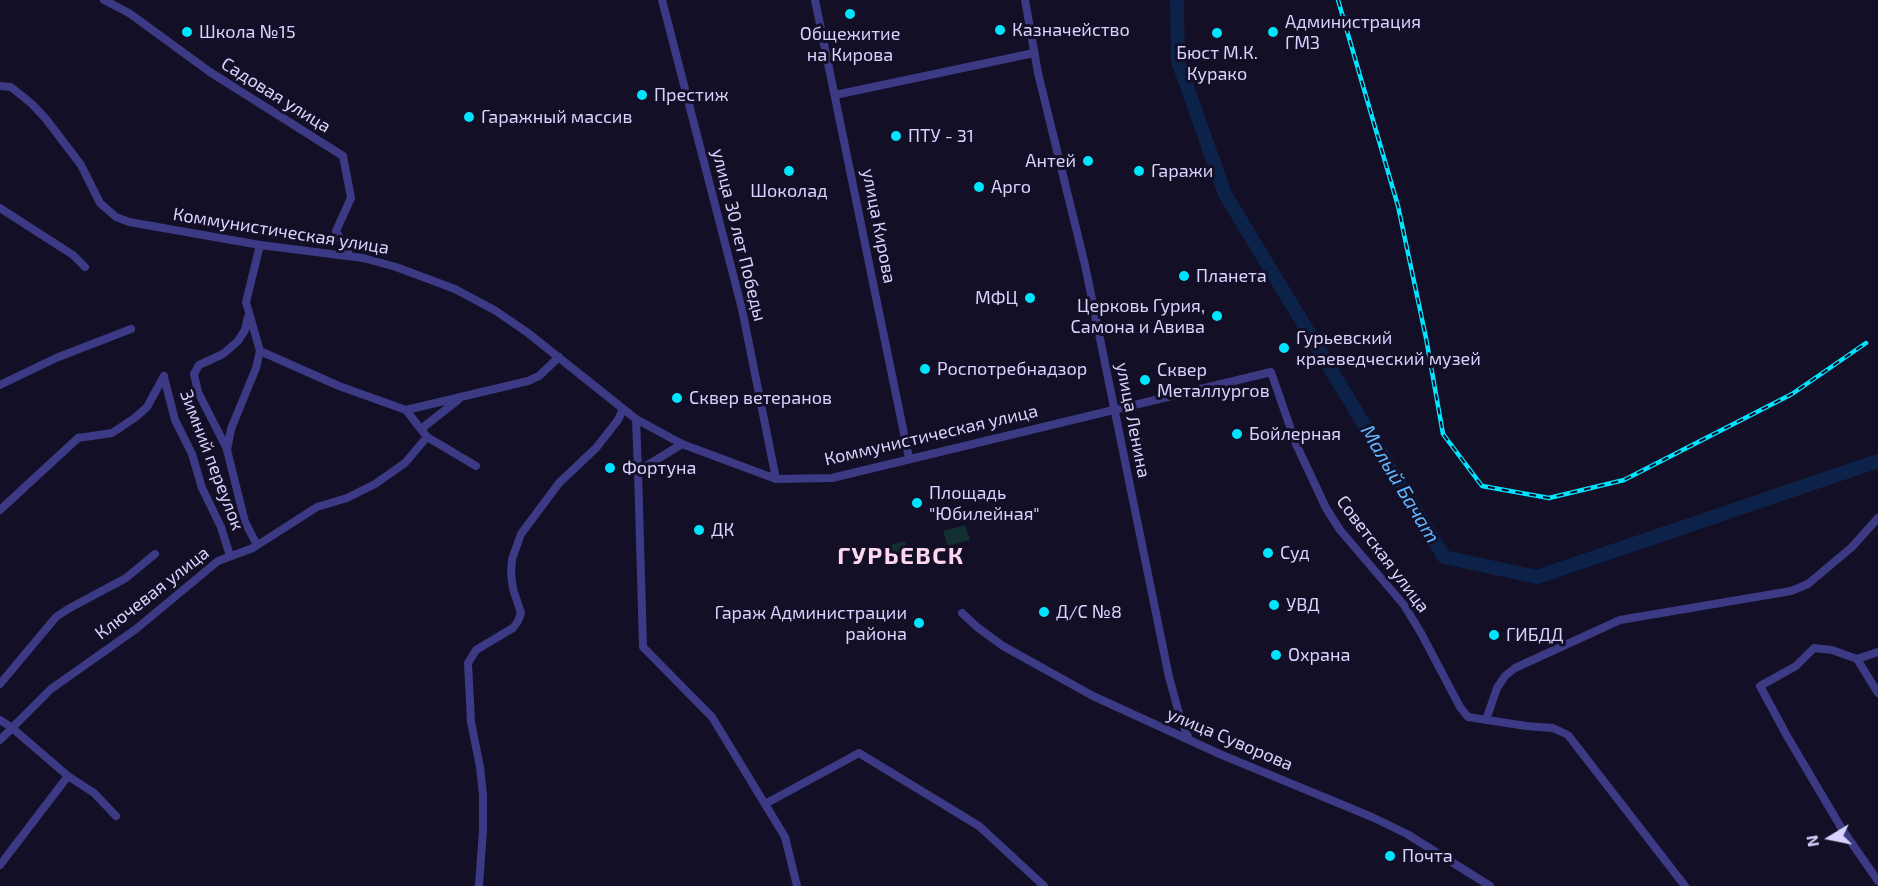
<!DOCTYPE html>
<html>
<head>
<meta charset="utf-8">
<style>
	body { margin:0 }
	#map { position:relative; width:1878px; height:886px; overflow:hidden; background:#130f26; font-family:"Exo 2",sans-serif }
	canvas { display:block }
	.north { position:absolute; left:1800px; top:808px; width:60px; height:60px; -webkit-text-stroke:4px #130f26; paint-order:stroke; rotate:260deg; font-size:16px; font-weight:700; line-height:24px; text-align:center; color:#d9d4ff }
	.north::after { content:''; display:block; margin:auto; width:21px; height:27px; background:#d9d4ff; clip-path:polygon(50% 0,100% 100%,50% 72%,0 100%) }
</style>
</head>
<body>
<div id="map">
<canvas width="1878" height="886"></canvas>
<div class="north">N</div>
</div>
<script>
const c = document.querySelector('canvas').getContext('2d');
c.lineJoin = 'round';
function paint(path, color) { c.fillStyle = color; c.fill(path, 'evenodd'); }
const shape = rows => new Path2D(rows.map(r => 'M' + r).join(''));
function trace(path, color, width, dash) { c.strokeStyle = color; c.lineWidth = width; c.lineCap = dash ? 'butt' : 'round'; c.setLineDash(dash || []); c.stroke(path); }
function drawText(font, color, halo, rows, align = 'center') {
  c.font = font + ' "Exo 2",sans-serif'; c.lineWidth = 6; c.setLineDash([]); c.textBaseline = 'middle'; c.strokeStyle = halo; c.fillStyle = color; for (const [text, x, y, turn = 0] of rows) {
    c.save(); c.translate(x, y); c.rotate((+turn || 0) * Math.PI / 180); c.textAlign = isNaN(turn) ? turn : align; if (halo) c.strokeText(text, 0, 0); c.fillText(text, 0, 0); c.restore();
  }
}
paint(shape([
	[965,525,970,540,948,546,943,531],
	[905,541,909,557,887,563,883,547]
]), '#12302f');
trace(shape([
	[1177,0,1178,61,1225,194,1444,557,1537,577,1878,461]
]), '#0c2248', 14);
trace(shape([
	[104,0,129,13,210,72,343,156,351,198,336,231,350,256],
	[662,0,742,309,776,479],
	[815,0,909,458],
	[1025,0,1038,73,1085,265,1169,677,1180,717,1189,739],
	[0,86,11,87,32,104,46,119,81,165,100,203,116,217,129,222,260,245,363,258,396,267,455,289,496,311,528,333,636,419,682,444,776,479,832,478,1271,372,1296,444,1326,508,1340,530,1404,605,1421,633,1460,707,1468,717,1526,726,1553,728,1568,735,1685,886],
	[835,95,1034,53],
	[0,208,73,255,85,267],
	[260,351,339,386,406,410,528,381,539,376,559,357],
	[164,377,175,420,192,454,202,488,221,527,230,556],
	[0,385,56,358,131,329],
	[406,410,427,437,476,466],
	[636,419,638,471],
	[421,429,458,400],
	[682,444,638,471,643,647,712,717,785,837,797,886],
	[227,449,198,392,194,374,199,365,223,354,238,341,245,330,248,317],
	[0,510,78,438,112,433,136,417,147,407,164,376],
	[257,545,245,522,227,450,231,429,256,368,260,351,246,302,260,245],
	[962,613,977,627,1003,646,1093,696,1222,755,1372,817,1407,834,1490,886],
	[1878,652,1857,659,1832,650,1814,648,1796,666,1760,686,1787,736,1842,829,1878,881],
	[1857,659,1878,693],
	[0,684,56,617,68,609,126,578,155,554],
	[0,720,11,727,68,776,94,793,116,816],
	[1486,720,1497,688,1505,676,1515,668,1620,620,1791,591,1808,584,1852,547,1878,518],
	[0,740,51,689,136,629,218,561,253,548,317,507,347,498,375,484,405,463,427,437],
	[765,804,859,753,979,826,1044,886],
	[0,865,68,776],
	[479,886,483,830,483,795,480,767,471,722,468,663,476,650,513,628,518,621,521,613,513,589,511,574,512,559,521,534,559,483,596,448,618,420,623,409]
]), '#3d3a85', 8);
const rail = shape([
	[1338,0,1398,206,1426,338,1443,434,1482,486,1549,498,1624,480,1792,394,1866,343]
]);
trace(rail, '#00e5ff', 4.5);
trace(rail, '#130f26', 2, [7]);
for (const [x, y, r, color] of [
	[850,14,6,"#00e5ff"],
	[1000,30,6,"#00e5ff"],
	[187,32,6,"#00e5ff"],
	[1273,32,6,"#00e5ff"],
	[1217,33,6,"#00e5ff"],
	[642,95,6,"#00e5ff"],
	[469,117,6,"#00e5ff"],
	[896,136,6,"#00e5ff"],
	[1088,161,6,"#00e5ff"],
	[789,171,6,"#00e5ff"],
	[1139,171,6,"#00e5ff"],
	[979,187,6,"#00e5ff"],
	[1184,276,6,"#00e5ff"],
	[1030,298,6,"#00e5ff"],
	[1217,316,6,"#00e5ff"],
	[1284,348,6,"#00e5ff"],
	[925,369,6,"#00e5ff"],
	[1145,380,6,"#00e5ff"],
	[677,398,6,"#00e5ff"],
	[1237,434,6,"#00e5ff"],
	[610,468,6,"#00e5ff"],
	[917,503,6,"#00e5ff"],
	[699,530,6,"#00e5ff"],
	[1268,553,6,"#00e5ff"],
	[1274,605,6,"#00e5ff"],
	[1044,612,6,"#00e5ff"],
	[919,623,6,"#00e5ff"],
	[1494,635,6,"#00e5ff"],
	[1276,655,6,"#00e5ff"],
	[1390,856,6,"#00e5ff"]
]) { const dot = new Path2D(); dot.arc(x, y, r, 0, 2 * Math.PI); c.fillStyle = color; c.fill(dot); trace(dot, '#130f26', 2); }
drawText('18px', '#d9d4ff', '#130f26', [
	["Администрация",1285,22],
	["ГМЗ",1285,43],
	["Казначейство",1012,30],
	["Школа №15",199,32],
	["Общежитие",850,34,"center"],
	["на Кирова",850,55,"center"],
	["Бюст М.К.",1217,53,"center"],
	["Курако",1217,74,"center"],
	["Престиж",654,95],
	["Гаражный массив",481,117],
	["ПТУ - 31",908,136],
	["Антей",1076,161,"right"],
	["Гаражи",1151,171],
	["Арго",991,187],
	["Шоколад",789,191,"center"],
	["Планета",1196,276],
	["МФЦ",1018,298,"right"],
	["Церковь Гурия,",1205,306,"right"],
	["Самона и Авива",1205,327,"right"],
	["Гурьевский",1296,338],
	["краеведческий музей",1296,359],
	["Роспотребнадзор",937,369],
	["Сквер",1157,370],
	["Металлургов",1157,391],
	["Сквер ветеранов",689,398],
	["Бойлерная",1249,434],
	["Фортуна",622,468],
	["Площадь",929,493],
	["\"Юбилейная\"",929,514],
	["ДК",711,530],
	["Суд",1280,553],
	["УВД",1286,605],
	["Д/С №8",1056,612],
	["Гараж Администрации",907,613,"right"],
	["района",907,634,"right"],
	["ГИБДД",1506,635],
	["Охрана",1288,655],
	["Почта",1402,856]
], 'left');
drawText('18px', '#d9d4ff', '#130f26', [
	["Садовая улица",276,95,32],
	["улица Кирова",879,226,79],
	["Коммунистическая улица",281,231,9],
	["улица 30 лет Победы",739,235,76],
	["улица Ленина",1133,420,79],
	["Коммунистическая улица",931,435,-13],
	["Зимний переулок",212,460,69],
	["Советская улица",1383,554,53],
	["Ключевая улица",152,593,-38],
	["улица Суворова",1230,739,23]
]);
drawText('italic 20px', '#62b6ff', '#130f26', [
	["Малый Бачат",1400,484,59]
]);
c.letterSpacing = '1.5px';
drawText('bold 24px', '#ffd6f0', '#130f26', [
	["ГУРЬЕВСК",901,556]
]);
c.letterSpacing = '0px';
</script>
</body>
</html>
